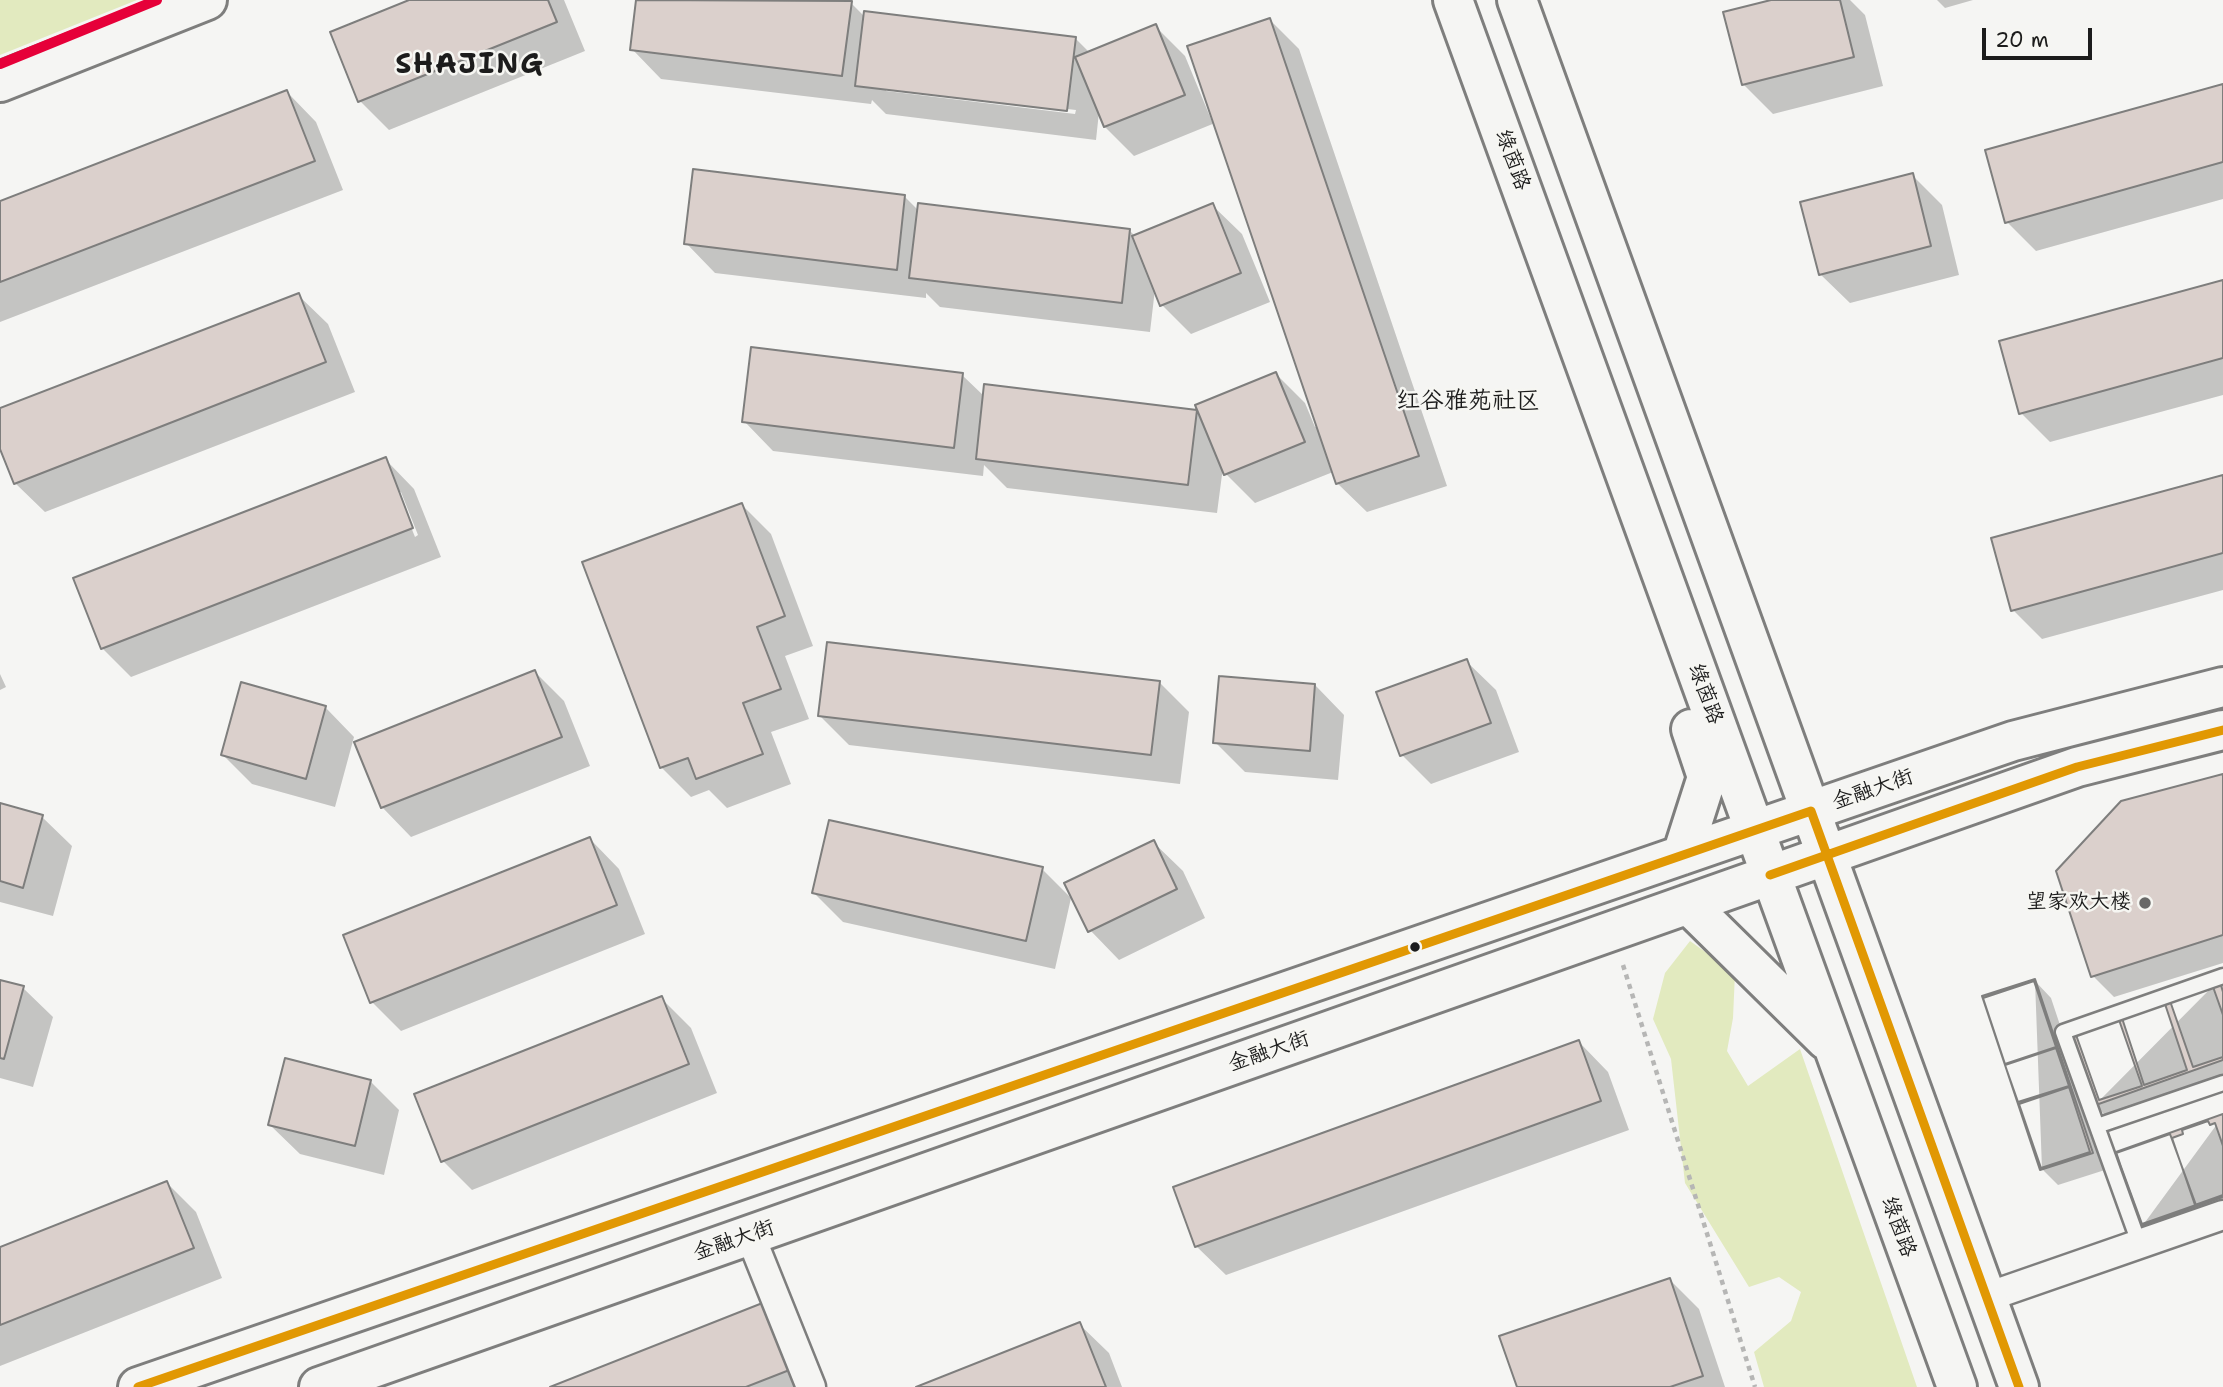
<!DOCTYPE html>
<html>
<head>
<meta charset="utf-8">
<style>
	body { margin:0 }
	#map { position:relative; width:2223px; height:1387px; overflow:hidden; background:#f5f5f3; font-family:"Shantell Sans",sans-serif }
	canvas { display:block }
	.scale { position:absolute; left:1982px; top:28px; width:110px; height:32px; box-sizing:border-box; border:4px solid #1c1c1c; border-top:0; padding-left:9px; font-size:21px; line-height:24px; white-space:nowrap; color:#1c1c1c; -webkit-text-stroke:5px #f6f6f2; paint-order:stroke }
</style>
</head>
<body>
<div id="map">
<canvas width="2223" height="1387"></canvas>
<div class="scale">20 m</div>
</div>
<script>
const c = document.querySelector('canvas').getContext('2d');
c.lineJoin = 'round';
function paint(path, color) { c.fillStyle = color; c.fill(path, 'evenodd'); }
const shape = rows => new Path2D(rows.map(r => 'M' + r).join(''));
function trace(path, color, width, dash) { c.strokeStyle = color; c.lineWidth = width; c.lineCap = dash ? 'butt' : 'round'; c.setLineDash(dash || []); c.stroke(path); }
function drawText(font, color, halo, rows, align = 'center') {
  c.font = font + ' "Shantell Sans","LXGW WenKai TC",sans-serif'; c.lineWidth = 5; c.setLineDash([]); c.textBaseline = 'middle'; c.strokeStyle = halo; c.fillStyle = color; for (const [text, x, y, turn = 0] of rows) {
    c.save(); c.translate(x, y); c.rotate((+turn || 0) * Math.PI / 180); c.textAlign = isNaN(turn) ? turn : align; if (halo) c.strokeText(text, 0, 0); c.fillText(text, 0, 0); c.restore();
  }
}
paint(shape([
	[0,0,137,0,0,55],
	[1690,941,1735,973,1733,1018,1727,1051,1748,1086,1800,1049,1917,1387,1764,1387,1754,1352,1791,1321,1801,1292,1779,1277,1749,1287,1685,1183,1671,1059,1653,1019,1665,973]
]), '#e2eabf');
paint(shape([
	[413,0,564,0,585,51,389,130,360,101],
	[638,0,829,0,851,3,865,17,1075,38,1090,53,1156,27,1185,56,1213,124,1215,123,1270,20,1299,49,1447,486,1367,512,1337,483,1333,472,1255,503,1226,474,1223,467,1217,513,1007,488,984,465,983,476,773,451,744,421,962,375,985,397,1197,412,1203,418,1276,374,1305,403,1315,427,1318,426,1215,123,1134,156,1105,127,1099,112,1096,140,886,114,872,100,871,104,661,79,632,49],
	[886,88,1076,110,1075,114,886,91],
	[1778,0,1850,0,1865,15,1883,86,1773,114,1743,84],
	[1937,0,1973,0,1945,8],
	[2223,85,2223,199,2036,251,2007,222],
	[287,92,316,122,343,190,0,322,0,203],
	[1912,175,1942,205,1959,275,1850,303,1820,274],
	[905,197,919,211,1129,230,1136,237,1212,205,1242,234,1270,302,1191,334,1162,305,1155,289,1150,332,940,307,926,293,926,298,715,273,686,243],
	[2223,282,2223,395,2050,442,2021,413],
	[298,295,328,324,355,392,45,512,15,483,0,444,0,410],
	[385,459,414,489,441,557,131,677,102,648],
	[397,492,401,492,418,535,415,537],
	[2223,477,2223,590,2042,639,2013,610],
	[742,505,771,534,813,646,785,656,809,719,771,732,791,784,727,808,709,790,691,797,662,768,584,563],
	[1466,661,1496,690,1519,752,1431,784,1402,755],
	[535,672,564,701,590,766,411,837,382,807],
	[0,674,6,687,0,690],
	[1159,682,1189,712,1180,784,849,745,820,716],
	[1315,685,1344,715,1338,780,1245,772,1215,742],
	[325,707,354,737,335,807,252,784,223,755],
	[2223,775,2223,963,2114,997,2093,976],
	[0,805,42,817,72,846,53,916,0,902],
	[590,839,619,869,645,934,401,1031,372,1002],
	[1153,842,1183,871,1205,918,1119,960,1090,930],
	[1042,869,1071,898,1055,969,843,922,814,893],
	[0,981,23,988,53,1017,33,1087,0,1078],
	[2035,981,2051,998,2108,1169,2058,1185,2042,1169],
	[2218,981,2223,986,2223,1081,2111,1121,2095,1105],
	[661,998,691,1028,717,1093,472,1190,443,1161],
	[1579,1042,1608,1072,1629,1130,1226,1275,1196,1246],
	[370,1081,399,1110,384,1175,300,1154,270,1125],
	[2223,1116,2223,1218,2159,1241,2143,1225],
	[167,1183,196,1212,222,1278,0,1366,0,1249],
	[1670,1280,1699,1309,1725,1387,1518,1387],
	[765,1304,816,1387,554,1387],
	[1079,1324,1109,1353,1122,1387,920,1387]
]), '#0003');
const building = shape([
	[409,0,548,0,557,22,358,102,330,32,409,0],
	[636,0,852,1,842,76,630,50,636,0],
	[1771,0,1840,0,1854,57,1742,85,1723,12,1771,0],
	[864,11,1076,37,1067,111,855,86,864,11],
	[1270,18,1419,456,1336,484,1187,46,1270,18],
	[1156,24,1185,95,1104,127,1075,57,1156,24],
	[2223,84,2223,162,2005,223,1985,150,2223,84],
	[287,90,315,161,0,282,0,201,287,90],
	[693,169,905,195,897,270,684,244,693,169],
	[1913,173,1931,246,1819,275,1800,202,1913,173],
	[918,203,1130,229,1122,303,909,278,918,203],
	[1213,203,1241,273,1160,306,1132,236,1213,203],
	[2223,280,2223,358,2019,414,1999,341,2223,280],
	[299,293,326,362,14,484,0,449,0,408,299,293],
	[751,347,963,373,954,448,742,422,751,347],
	[1276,372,1305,442,1224,475,1195,405,1276,372],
	[984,384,1197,410,1188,485,976,459,984,384],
	[386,457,413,528,101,649,73,578,386,457],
	[2223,475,2223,553,2011,611,1991,538,2223,475],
	[742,503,785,616,757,627,781,689,743,703,763,754,696,779,688,758,660,768,582,562,742,503],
	[827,642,1160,681,1151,755,818,716,827,642],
	[1467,659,1491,723,1400,756,1376,692,1467,659],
	[535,670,562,737,381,808,354,742,535,670],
	[1219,676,1315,684,1310,751,1213,743,1219,676],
	[241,682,326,706,306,779,221,755,241,682],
	[2223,774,2223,935,2091,977,2056,871,2121,801,2223,774],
	[0,803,43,815,23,888,0,881,0,803],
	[829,820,1043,867,1026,941,812,893,829,820],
	[590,837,617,905,370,1003,343,935,590,837],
	[1154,840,1177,889,1088,932,1064,883,1154,840],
	[2035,979,2093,1153,2040,1170,1982,996,2035,979],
	[2219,979,2223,992,2223,1060,2093,1106,2067,1032,2219,979],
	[0,980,24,986,4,1059,0,1058,0,980],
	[2034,981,2056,1047,2005,1064,1983,998,2034,981],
	[2212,984,2223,1015,2223,1057,2193,1067,2169,998,2212,984],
	[662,996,689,1064,441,1162,414,1094,662,996],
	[2164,1001,2187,1070,2144,1085,2121,1015,2164,1001],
	[2118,1017,2142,1086,2099,1100,2075,1032,2118,1017],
	[1579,1040,1601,1101,1195,1247,1173,1187,1579,1040],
	[2056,1048,2069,1086,2018,1102,2005,1065,2056,1048],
	[285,1058,371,1080,355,1146,268,1125,285,1058],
	[2069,1087,2090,1152,2041,1168,2019,1104,2069,1087],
	[2223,1114,2223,1197,2141,1226,2116,1152,2223,1114],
	[2208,1121,2210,1125,2215,1123,2223,1146,2223,1195,2195,1205,2172,1138,2183,1134,2182,1130,2208,1121],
	[2170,1134,2196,1205,2142,1224,2116,1153,2170,1134],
	[167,1181,194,1248,0,1325,0,1247,167,1181],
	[1670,1278,1703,1376,1670,1387,1517,1387,1499,1336,1670,1278],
	[765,1302,792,1369,746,1387,550,1387,765,1302],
	[1080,1322,1106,1387,916,1387,1080,1322]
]);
paint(building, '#dbd0cc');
trace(building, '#7e7e7d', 2);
const lane = shape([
	[2097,1126,2223,1083],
	[2139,1243,2063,1032,2223,976]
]);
const street = shape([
	[750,1235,811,1387],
	[1987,1297,2223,1215]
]);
const secondary = shape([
	[1453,0,1957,1387],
	[1517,0,2019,1387],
	[0,82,207,0],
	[1682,855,1707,777,1691,729],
	[1688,904,1826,1040],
	[138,1387,2013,741,2223,687],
	[319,1387,2077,767,2223,730]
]);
trace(lane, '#7e7e7d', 19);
trace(street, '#7e7e7d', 33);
trace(secondary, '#7e7e7d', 44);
trace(shape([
	[1623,965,1755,1387]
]), '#b6b6b5', 4.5, [5, 5]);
trace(lane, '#f5f5f3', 14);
trace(street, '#f5f5f3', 28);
trace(secondary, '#f5f5f3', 38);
trace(shape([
	[1770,875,2077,767,2223,730],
	[138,1387,1811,811,2019,1387]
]), '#e19803', 9);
trace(shape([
	[0,64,157,0]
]), '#e60039', 10);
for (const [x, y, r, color] of [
	[2145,903,7,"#686867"],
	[1415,947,6,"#1c1c1c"]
]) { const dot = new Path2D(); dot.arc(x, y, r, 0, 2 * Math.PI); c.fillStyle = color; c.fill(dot); trace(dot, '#f6f6f2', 2.5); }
drawText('21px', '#1c1c1c', '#f6f6f2', [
	["绿茵路",1512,160,70],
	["绿茵路",1705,694,70],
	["金融大街",1873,790,-19],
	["金融大街",1269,1052,-19],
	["绿茵路",1898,1227,70],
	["金融大街",734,1241,-19]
]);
drawText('21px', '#1c1c1c', '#f6f6f2', [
	["望家欢大楼",2131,903]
], 'right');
drawText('24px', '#1c1c1c', '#f6f6f2', [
	["红谷雅苑社区",1468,402]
]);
c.letterSpacing = '2px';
drawText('bold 28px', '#1c1c1c', '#f6f6f2', [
	["SHAJING",470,66]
]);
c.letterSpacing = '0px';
</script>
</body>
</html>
